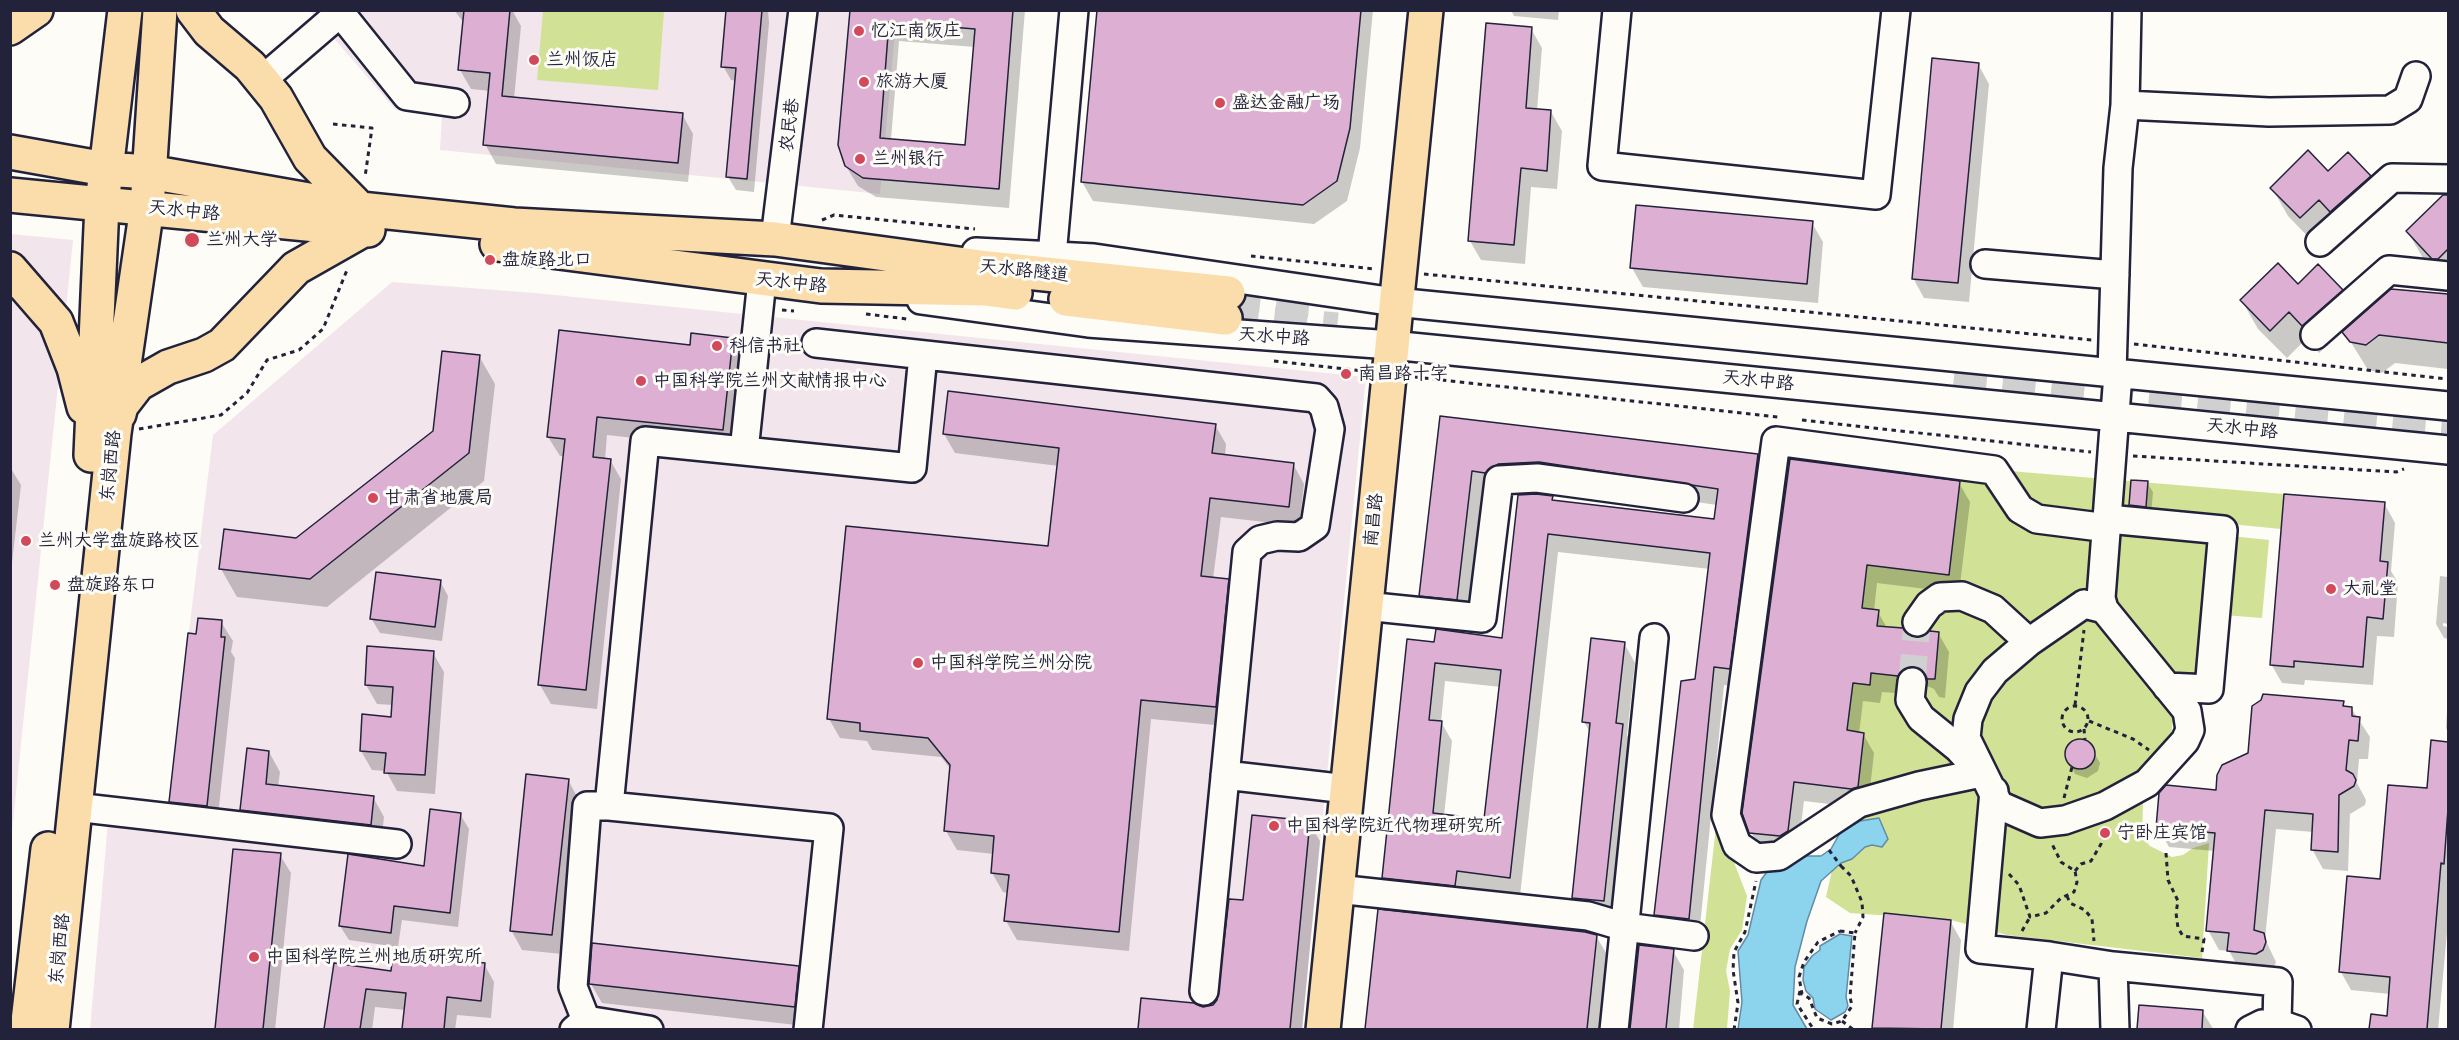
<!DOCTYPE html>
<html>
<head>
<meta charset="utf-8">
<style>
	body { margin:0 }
	#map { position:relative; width:2459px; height:1040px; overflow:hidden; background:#fdfcf7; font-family:"Playpen Sans",sans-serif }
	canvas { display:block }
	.frame { position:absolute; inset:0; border:12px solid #22223b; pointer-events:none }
</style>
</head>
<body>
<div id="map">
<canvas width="2459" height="1040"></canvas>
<div class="frame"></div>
</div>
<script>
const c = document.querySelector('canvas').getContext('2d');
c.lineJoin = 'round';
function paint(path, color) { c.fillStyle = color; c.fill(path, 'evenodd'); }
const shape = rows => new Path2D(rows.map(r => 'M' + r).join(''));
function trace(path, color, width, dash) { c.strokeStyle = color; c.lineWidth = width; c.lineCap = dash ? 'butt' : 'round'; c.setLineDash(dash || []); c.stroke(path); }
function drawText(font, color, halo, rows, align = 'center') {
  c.font = font + ' "Playpen Sans","LXGW WenKai TC",sans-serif'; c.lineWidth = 6; c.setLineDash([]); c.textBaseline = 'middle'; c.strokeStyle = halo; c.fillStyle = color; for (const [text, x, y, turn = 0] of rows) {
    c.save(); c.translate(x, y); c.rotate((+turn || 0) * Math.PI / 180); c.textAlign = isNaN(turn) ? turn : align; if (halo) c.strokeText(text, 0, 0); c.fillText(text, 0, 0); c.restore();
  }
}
paint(shape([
	[310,11,897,11,880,194,440,150,442,116,396,110],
	[11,234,73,240,11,841],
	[392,282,535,293,1366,377,1302,1029,90,1030,108,822,165,828,213,435]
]), '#f3e5ec');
paint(shape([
	[543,11,664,11,658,90,537,80],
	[1962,467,2284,494,2281,529,2221,523,2206,698,2173,717,2171,737,2152,763,2143,803,2142,837,2150,846,2172,857,2183,855,2193,848,2209,843,2202,958,2007,935,1951,920,1850,913,1826,897,1843,821,1858,790,1864,733,1847,731,1853,683,1870,685,1872,666,1889,675,1935,679,1939,632,1892,627,1875,635,1862,608,1867,565,1949,575],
	[2231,536,2269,540,2262,618,2224,615],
	[1717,818,1747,896,1742,930,1730,949,1726,971,1730,991,1727,1029,1693,1030]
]), '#d1e195');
const water = shape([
	[1879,818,1888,839,1882,847,1872,845,1865,847,1852,859,1841,863,1821,881,1807,921,1795,967,1793,1005,1807,1029,1738,1029,1742,1002,1738,951,1748,935,1761,880,1772,865,1792,856,1821,856,1831,849,1840,833,1860,821,1879,818],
	[1840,934,1852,936,1846,997,1848,1006,1845,1012,1831,1020,1815,1009,1813,998,1806,991,1803,980,1804,967,1812,956,1820,950,1820,946,1840,934]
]);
paint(water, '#8cd3ee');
trace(water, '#628ca6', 1.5);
paint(shape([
	[454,10,512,10,521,26,514,99,682,114,693,134,688,182,496,164,485,144,490,91,471,89,460,70,464,23],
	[728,10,768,10,769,23,754,192,736,190,728,177,737,81,731,80,723,66],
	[851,10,1025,10,1009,208,876,197,858,186,846,166],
	[899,41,975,47,967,146,891,140],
	[1099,10,1373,10,1360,148,1347,201,1314,224,1093,201,1082,182],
	[1511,10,1559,10,1558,20,1514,16],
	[1531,29,1542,48,1537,111,1551,112,1562,131,1557,189,1531,187,1525,264,1481,260,1470,241],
	[1978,64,1989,84,1969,302,1924,298,1913,278],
	[2328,173,2370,177,2386,205,2347,239,2336,227,2316,245,2288,216,2272,188],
	[2443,197,2448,202,2448,285,2424,260,2408,232],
	[1812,223,1823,242,1818,303,1643,287,1632,268],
	[2298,286,2341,291,2358,320,2442,295,2448,307,2448,369,2395,363,2382,373,2368,370,2344,331,2319,353,2306,339,2287,358,2258,329,2242,301],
	[732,339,743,358,734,449,607,435,605,460,610,460,621,479,597,709,551,704,540,685,565,456,560,456,548,437,691,346],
	[479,356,495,384,484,481,327,607,237,597,221,569,297,539,435,431],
	[1442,417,1757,455,1768,474,1740,687,1724,685,1699,937,1667,933,1656,915,1697,681,1710,569,1558,552,1520,896,1467,889,1465,904,1395,896,1384,877,1436,644,1504,640,1552,497,1554,502,1716,520,1717,505,1551,481,1496,491,1482,489,1467,618,1432,614,1421,595],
	[1445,681,1501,687,1485,821,1444,816,1452,741,1441,722],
	[1215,425,1226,444,1225,456,1293,464,1304,484,1299,526,1221,517,1213,579,1228,580,1239,600,1226,726,1151,719,1129,951,1017,940,1006,921,1008,893,1003,892,992,873,994,854,957,850,946,831,951,770,941,757,872,750,867,741,840,738,829,719,1049,548,1059,466,955,453,944,434],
	[1791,460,1959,483,1970,502,1959,593,1877,583,1874,611,1878,612,1887,628,1915,639,1938,633,1949,652,1945,698,1939,697,1934,689,1925,685,1909,694,1882,692,1880,703,1863,701,1859,734,1863,734,1874,753,1868,806,1863,808,1804,801,1798,850,1762,851,1751,832],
	[10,467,21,485,10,580],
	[2147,483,2153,492,2151,516,2136,514,2130,505],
	[2384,503,2395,523,2391,571,2398,583,2394,637,2377,636,2373,685,2305,680,2304,685,2282,683,2271,664],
	[2440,576,2448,577,2448,624,2443,623,2443,626,2448,627,2448,639,2444,638,2436,624],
	[440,581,448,596,442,641,380,633,371,618],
	[221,622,233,641,231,652,235,658,217,825,182,821,171,802],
	[1624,643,1635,663,1627,735,1633,745,1615,920,1585,917,1574,897,1591,734,1584,722],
	[433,653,444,672,435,794,397,791,386,771,372,770,361,751,392,718,393,705,377,704,366,685],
	[2448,695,2448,732,2446,728],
	[2343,702,2346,708,2351,708,2370,737,2368,759,2359,759,2357,783,2366,800,2365,805,2350,814,2348,871,2323,869,2312,849,2313,832,2276,829,2265,939,2276,962,2273,969,2240,970,2229,951,2219,950,2208,930,2215,851,2169,847,2158,827,2217,792],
	[2081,740,2089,744,2100,763,2098,771,2087,778,2075,774,2066,755,2069,746],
	[2432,742,2448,743,2448,922,2438,1030,2370,1030,2372,1015,2388,1017,2390,994,2351,990,2341,972,2382,880,2428,790],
	[269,752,280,772,278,787,373,797,384,817,381,844,253,829,242,810],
	[568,780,579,800,562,954,522,950,511,930],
	[460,814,469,829,458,927,402,920,398,947,349,940,340,926,425,868],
	[1309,823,1320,841,1302,1030,1139,1030,1142,999,1202,1008,1214,1006,1221,993,1245,902],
	[234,850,280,855,291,873,275,1030,216,1030],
	[1379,911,1596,936,1608,956,1600,1030,1367,1030],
	[1950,921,1961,940,1953,1030,1875,1030],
	[1640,946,1673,951,1684,970,1679,1030,1631,1030],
	[484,964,494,982,491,1018,457,1015,455,1030,404,1030,406,1010,375,1007,372,1030,326,1030,335,965,392,973],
	[798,967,809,986,805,1026,602,1003,591,984],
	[2140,1007,2202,1011,2214,1030,2138,1030]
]), '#0003');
const building = shape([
	[464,10,510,10,502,96,683,113,678,163,483,145,490,73,458,70,464,10],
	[726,10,762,10,747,179,726,177,736,68,721,67,726,10],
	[850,10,1013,10,999,189,863,178,845,166,838,145,850,10],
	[889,22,975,29,965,145,880,138,889,22],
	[1097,10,1361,10,1350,128,1337,181,1303,205,1081,182,1097,10],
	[1486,23,1532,27,1526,108,1551,110,1547,171,1521,168,1514,245,1468,241,1486,23],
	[1932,58,1979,63,1958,283,1912,279,1932,58],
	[2308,150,2328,171,2348,152,2371,176,2330,212,2319,200,2300,218,2270,188,2308,150],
	[2443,195,2448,195,2448,249,2438,259,2432,259,2406,231,2443,195],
	[1636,205,1813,221,1807,284,1630,268,1636,205],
	[2278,263,2298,284,2318,264,2343,290,2302,326,2289,312,2270,331,2240,300,2278,263],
	[2391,289,2448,294,2448,343,2379,335,2366,345,2350,342,2342,332,2391,289],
	[559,330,690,345,691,333,733,338,723,430,597,417,593,457,611,459,586,690,538,685,565,439,547,437,559,330],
	[442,351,480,355,469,453,310,579,219,569,224,529,296,538,433,431,442,351],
	[948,391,1216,424,1212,453,1294,463,1289,507,1210,498,1201,576,1229,579,1216,707,1141,700,1119,932,1004,921,1009,875,991,873,994,836,944,831,950,765,928,738,860,731,860,723,827,719,846,526,1048,546,1059,448,943,434,948,391],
	[1440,416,1758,454,1730,669,1714,667,1689,919,1654,915,1681,681,1695,679,1710,553,1548,534,1510,878,1457,871,1455,886,1382,878,1407,639,1434,642,1436,629,1502,638,1518,495,1536,494,1553,496,1552,500,1714,519,1718,489,1539,462,1498,464,1485,473,1472,471,1457,600,1419,596,1440,416],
	[1435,663,1501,670,1484,819,1433,813,1442,721,1429,720,1435,663],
	[1790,459,1960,481,1949,575,1867,565,1862,608,1879,610,1877,626,1903,628,1915,638,1923,636,1930,631,1939,632,1935,679,1927,679,1922,670,1913,666,1905,668,1898,676,1871,673,1870,685,1853,683,1847,730,1864,733,1858,787,1851,789,1794,782,1788,831,1780,836,1749,833,1742,813,1790,459],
	[2131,480,2148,481,2146,507,2129,505,2131,480],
	[2284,494,2385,502,2380,561,2388,562,2383,619,2367,617,2363,667,2294,661,2294,667,2270,665,2284,494],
	[376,572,441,580,435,627,370,619,376,572],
	[198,618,222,620,221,637,225,637,207,806,169,802,188,633,196,634,198,618],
	[1591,638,1625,642,1616,723,1623,724,1604,901,1572,898,1590,723,1582,722,1591,638],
	[367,646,434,651,425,775,384,773,386,753,360,751,362,714,391,717,393,687,365,685,367,646],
	[2263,694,2344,701,2343,706,2352,707,2352,716,2360,717,2358,741,2349,740,2346,770,2353,774,2356,780,2354,786,2339,795,2338,852,2311,850,2313,814,2265,810,2254,930,2264,933,2266,942,2263,950,2256,954,2227,951,2229,933,2206,931,2215,833,2156,828,2159,793,2166,785,2216,790,2217,775,2222,765,2248,753,2252,706,2261,700,2263,694],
	'2065 754a15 15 0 1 1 30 0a15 15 0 1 1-30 0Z',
	[2431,740,2448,742,2448,809,2444,864,2441,863,2427,1029,2369,1029,2371,1014,2387,1016,2390,977,2339,972,2347,876,2380,879,2388,785,2427,788,2431,740],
	[247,748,269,751,266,784,374,796,371,825,240,810,247,748],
	[526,774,569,779,552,935,510,931,526,774],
	[430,809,461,813,450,913,394,906,391,933,339,926,348,854,424,866,430,809],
	[1252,815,1310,821,1290,1029,1138,1029,1141,998,1194,1003,1203,1007,1213,1005,1217,1000,1229,899,1243,900,1252,815],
	[233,849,281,853,263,1029,215,1029,233,849],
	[1378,909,1585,932,1597,935,1587,1029,1365,1029,1378,909],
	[1884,913,1951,920,1941,1029,1872,1028,1884,913],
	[592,943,799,966,795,1007,589,984,592,943],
	[1639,945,1674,949,1666,1029,1630,1029,1639,945],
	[393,953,485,963,481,1001,447,997,444,1029,402,1029,406,993,366,989,360,1029,324,1029,334,963,391,971,393,953],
	[2139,1005,2203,1010,2202,1029,2137,1029,2139,1005]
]);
paint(building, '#ddb0d3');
trace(building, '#22223b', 1.5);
trace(shape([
	[1912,682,1917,622]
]), '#d1d0d1', 27, [27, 14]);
trace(shape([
	[1228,293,1315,302],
	[1225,318,1337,329],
	[1953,387,2448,435]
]), '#d1d0d1', 33, [33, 16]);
const minor = shape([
	[338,10,407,96,455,103],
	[1617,10,1602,166,1876,195,1896,10],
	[2127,10,2125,105,2269,112,2390,110,2408,99,2416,76],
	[262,80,340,13],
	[775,239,803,10],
	[2320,242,2392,178,2448,179],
	[976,252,1094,258,1395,302,2448,406],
	[1052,256,1074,10],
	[1985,264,2115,275],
	[921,300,1088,323,1391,345,2448,450],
	[2315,335,2389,270,2448,276],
	[816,343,1316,398,1324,407,1330,429,1315,526,1299,537,1277,536,1260,540,1247,552,1204,991],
	[2112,373,2118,168,2125,105],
	[744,451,762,280],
	[2108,519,2223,530,2209,689,2167,687],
	[2084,604,2104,609,2187,711,2190,730,2185,741,2147,783,2105,806,2065,820,2040,823,1999,805,1966,738,1968,719,1979,692,1995,671,2029,642,2084,604],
	[1365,606,1482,618,1499,480,1537,478,1684,498],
	[2104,609,2101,598,2118,374],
	[1917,622,1929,605,1940,597,1962,596,1993,609,2029,642],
	[1912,682,1910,700,1921,718,1958,748,1972,763],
	[1981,773,1919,786,1859,803,1779,856,1756,858,1737,845,1726,815,1776,441,1994,470,2020,509,2037,519,2092,526],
	[1225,775,1347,789],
	[1994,791,1980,949,2049,956,2041,1030],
	[75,807,397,844],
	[1337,889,1588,916,1625,927,1694,936],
	[2049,956,2113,966,2115,1030],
	[2113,966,2278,982,2277,1023],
	[586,1020,573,987,587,806,609,806],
	[574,1030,586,1020,649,1030],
	[808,1030,829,828,609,806,645,441,912,468,923,355],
	[1614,1030,1654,638],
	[2250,1030,2262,1024,2277,1023,2297,1030]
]);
const major = shape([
	[193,10,209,31,250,66,276,98,310,158,360,209],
	[10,28,36,10],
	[10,152,105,169,149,172,360,209,514,225,775,239,988,268,1228,293],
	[10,195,368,230],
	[497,244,821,286,985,289,1015,293],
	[10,269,56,322,74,368,84,407],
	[1066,299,1225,318],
	[119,414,121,406,138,384,168,367,204,355,222,345,296,268,363,230],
	[91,455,102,204,125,10],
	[27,1030,48,849],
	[52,1030,114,433,147,207,160,10],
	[1323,1030,1426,10]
]);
trace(minor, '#22223b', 32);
trace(major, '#22223b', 38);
trace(shape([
	[333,124,372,128,365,177],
	[822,220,834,215,975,229],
	[1251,256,1375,269],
	[1424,274,2092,340],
	[782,310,794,311],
	[866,314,907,319],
	[2134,344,2448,379],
	[1274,361,1363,371],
	[1415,377,1778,417],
	[1802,420,2091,452],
	[139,429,221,415,247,393,267,360,299,350,323,329,347,270],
	[2133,456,2396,472,2404,469],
	[2075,705,2084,630],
	'2062 719a13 13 0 1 1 26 0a13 13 0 1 1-26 0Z',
	[2089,721,2133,739,2149,750],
	[2084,729,2085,740],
	[2064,798,2072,767],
	[1829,850,1841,866],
	[2166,853,2168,880,2178,901,2176,913,2178,928,2183,936,2204,939,2202,952],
	[1841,866,1851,876,1862,902,1863,917,1855,933],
	[2075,871,2081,864,2091,861,2101,844,2102,831],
	[2009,874,2019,885,2030,917,2046,913,2061,898,2074,892,2077,882,2075,871,2061,862,2052,844],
	[2067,896,2070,903,2085,910,2092,919,2094,941],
	[1840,931,1855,933,1850,997,1852,1006,1842,1021,1832,1024,1817,1018,1809,998,1802,994,1799,977,1804,962,1818,942,1840,931],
	[2022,931,2030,917],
	[1800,991,1797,1004,1814,1030],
	[1842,1021,1854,1030],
	[1734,1030,1738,1003,1733,970,1734,952,1745,932,1756,881]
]), '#22223b', 3, [4.5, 4.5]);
trace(minor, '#fdfcf7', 27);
trace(major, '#faddab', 33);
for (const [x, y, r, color] of [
	[859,31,6,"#d1495b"],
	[534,60,6,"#d1495b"],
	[864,82,6,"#d1495b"],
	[1220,103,6,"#d1495b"],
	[860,159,6,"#d1495b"],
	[192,240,8,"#d1495b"],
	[490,260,6,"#d1495b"],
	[717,346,6,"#d1495b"],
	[1346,374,6,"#d1495b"],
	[641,381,6,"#d1495b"],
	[373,498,6,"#d1495b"],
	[26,541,6,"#d1495b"],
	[55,585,6,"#d1495b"],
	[2331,589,6,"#d1495b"],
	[918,663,6,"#d1495b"],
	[1274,826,6,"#d1495b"],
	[2105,833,6,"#d1495b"],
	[254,957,6,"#d1495b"]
]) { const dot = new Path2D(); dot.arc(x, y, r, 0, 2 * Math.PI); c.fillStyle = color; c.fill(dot); trace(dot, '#fdfcf7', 2); }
drawText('18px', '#22223b', '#fdfcf7', [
	["忆江南饭庄",871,31],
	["兰州饭店",546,60],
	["旅游大厦",876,82],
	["盛达金融广场",1232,103],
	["兰州银行",872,159],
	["兰州大学",206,240],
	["盘旋路北口",502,260],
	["科信书社",729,346],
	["南昌路十字",1358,374],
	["中国科学院兰州文献情报中心",653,381],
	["甘肃省地震局",385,498],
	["兰州大学盘旋路校区",38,541],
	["盘旋路东口",67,585],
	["大礼堂",2343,589],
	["中国科学院兰州分院",930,663],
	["中国科学院近代物理研究所",1286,826],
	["宁卧庄宾馆",2117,833],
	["中国科学院兰州地质研究所",266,957]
], 'left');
drawText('18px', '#22223b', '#fdfcf7', [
	["农民巷",790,125,-83],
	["天水中路",184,211,6],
	["天水路隧道",1024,271,6],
	["天水中路",791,283,6],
	["天水中路",1274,337,4],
	["天水中路",1758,381,6],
	["天水中路",2242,429,6],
	["东岗西路",111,466,-84],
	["南昌路",1374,520,-84],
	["东岗西路",60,949,-84]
]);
</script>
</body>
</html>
